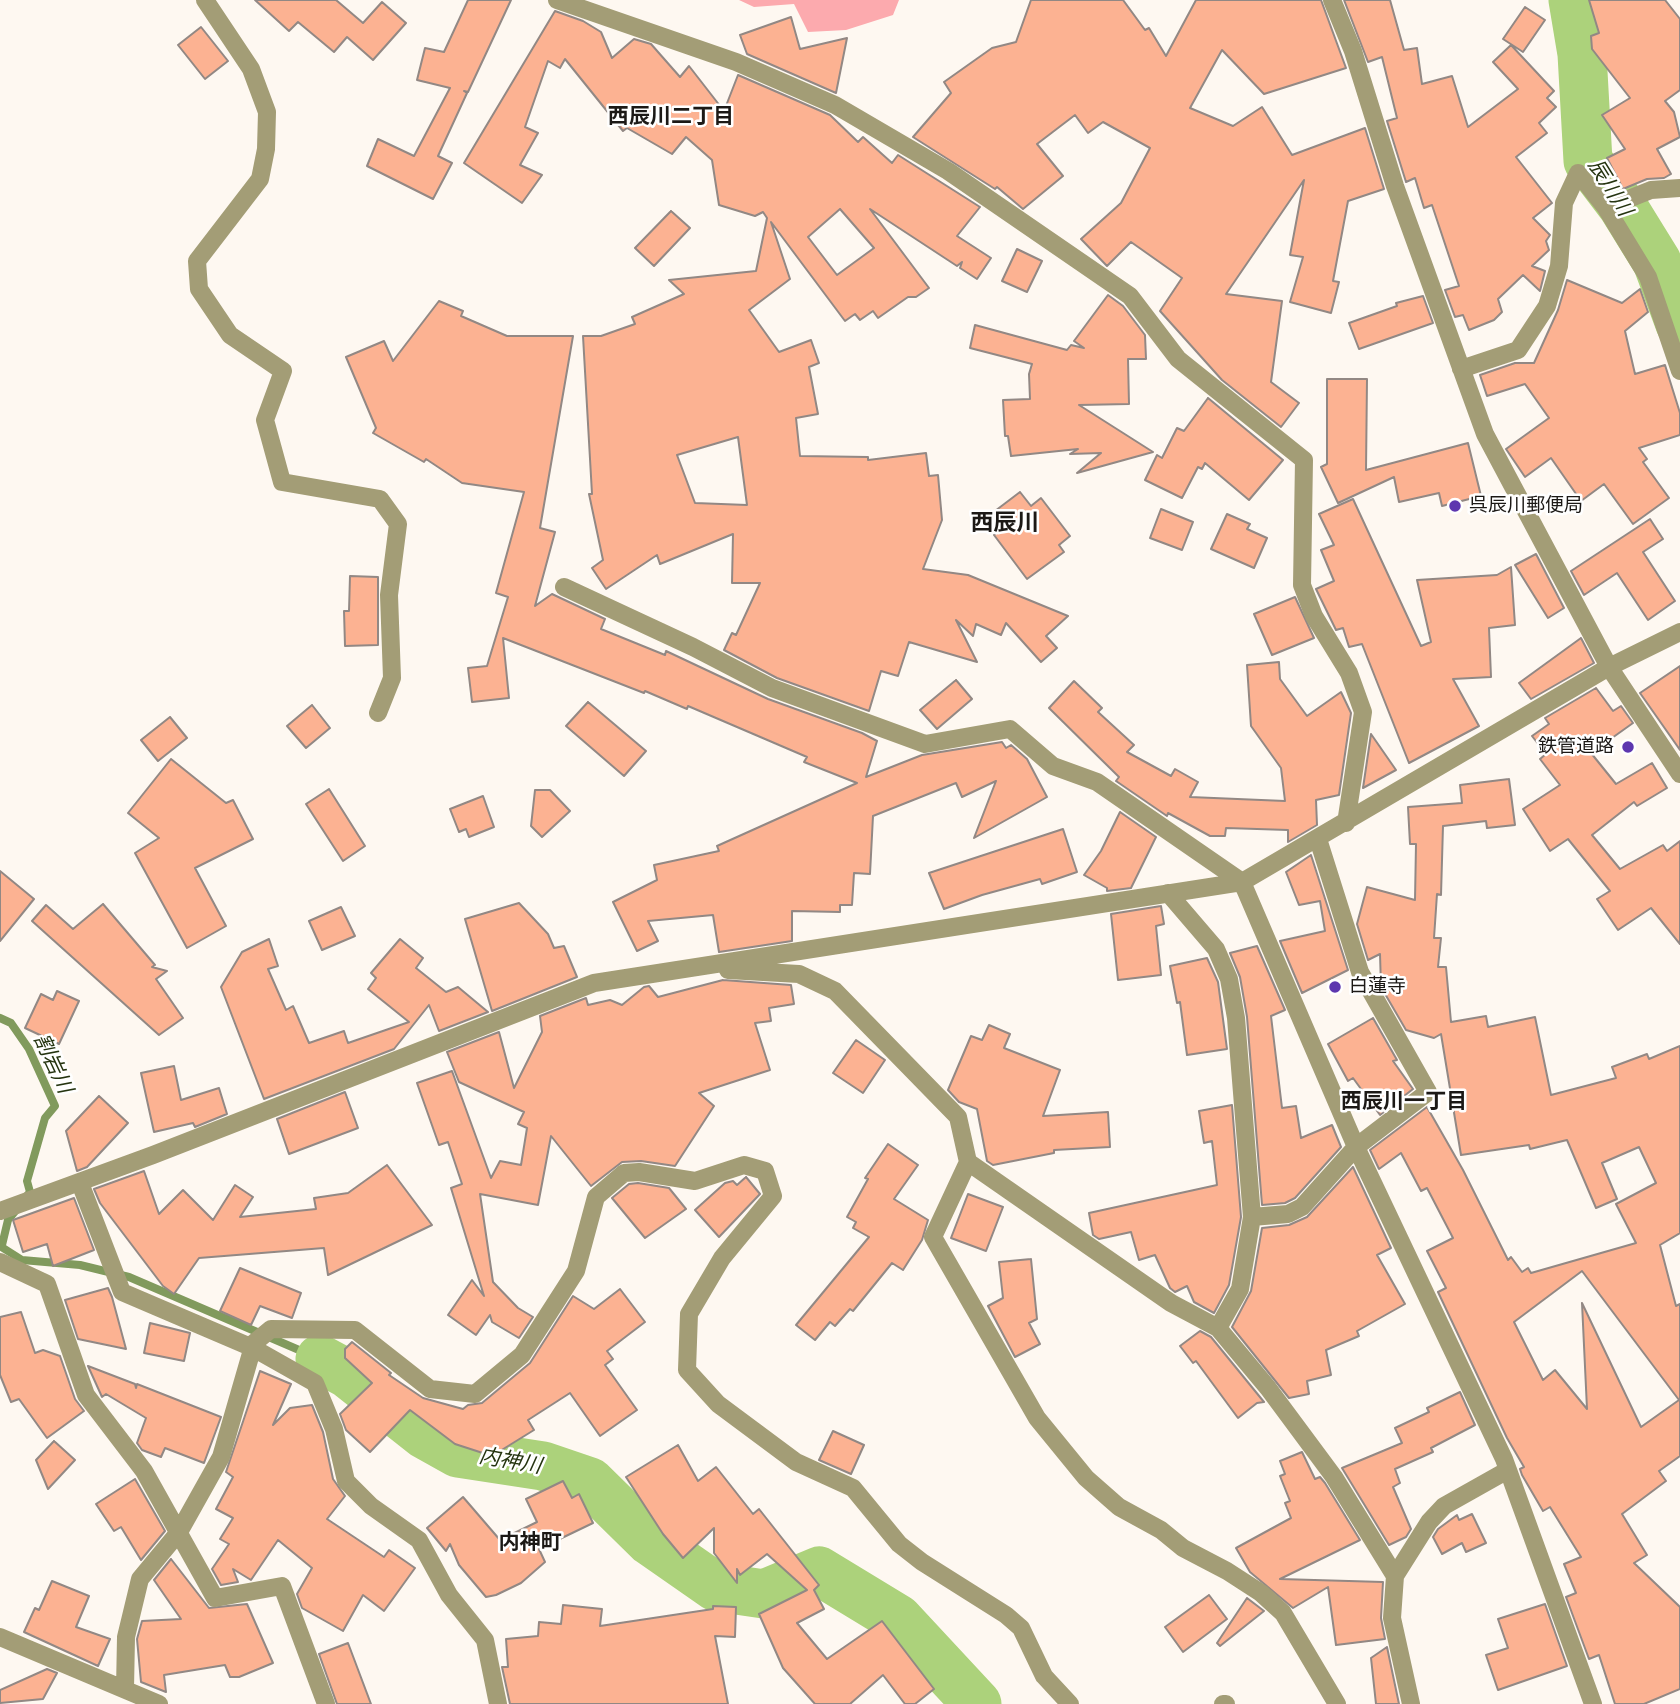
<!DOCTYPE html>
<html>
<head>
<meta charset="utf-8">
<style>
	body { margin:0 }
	canvas { display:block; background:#fef8f1 }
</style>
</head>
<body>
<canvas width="1680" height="1704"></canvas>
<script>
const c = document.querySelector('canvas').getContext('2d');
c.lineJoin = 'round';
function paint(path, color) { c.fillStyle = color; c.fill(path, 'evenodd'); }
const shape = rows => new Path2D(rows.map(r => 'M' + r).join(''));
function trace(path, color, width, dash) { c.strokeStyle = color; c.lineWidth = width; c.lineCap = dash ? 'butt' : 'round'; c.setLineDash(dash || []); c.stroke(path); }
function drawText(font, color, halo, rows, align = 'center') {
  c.font = font + ' "DejaVu Sans","Noto Sans JP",sans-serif'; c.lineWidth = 5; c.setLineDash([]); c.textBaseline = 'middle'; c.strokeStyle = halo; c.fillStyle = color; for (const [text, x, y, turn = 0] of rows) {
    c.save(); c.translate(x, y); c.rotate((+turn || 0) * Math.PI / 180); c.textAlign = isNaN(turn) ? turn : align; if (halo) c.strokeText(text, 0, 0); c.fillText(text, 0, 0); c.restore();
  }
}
paint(shape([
	[739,0,899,0,893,15,846,30,808,32,794,4,754,7]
]), '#fcaaae');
trace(shape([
	[0,1018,11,1023,29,1049,55,1106,45,1118,27,1181,30,1192,25,1198],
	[2,1245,8,1220,17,1209],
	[0,1246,22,1260,80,1265,129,1277,320,1359]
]), '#819a5d', 8);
trace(shape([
	[1573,0,1582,54,1588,161,1623,207,1657,262,1680,324],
	[320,1359,348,1374,424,1434,458,1453,543,1466,590,1482,650,1541,716,1587,764,1594,819,1571,898,1619,977,1704]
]), '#acd27b', 49);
const building = shape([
	[255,0,336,0,363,23,382,2,406,23,373,60,347,37,334,52,298,22,289,31,255,0],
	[468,0,511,0,468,92,464,91,467,93,438,156,452,163,433,199,367,166,378,139,414,156,450,88,417,80,425,48,444,52,468,0],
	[1031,0,1123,0,1145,30,1149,28,1166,56,1196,0,1321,0,1346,68,1264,94,1222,50,1190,108,1233,126,1262,107,1292,155,1365,128,1384,189,1348,201,1333,281,1339,282,1331,313,1290,302,1303,257,1290,255,1304,180,1226,294,1282,301,1271,382,1299,403,1281,427,1222,380,1160,311,1182,278,1131,242,1107,266,1081,239,1121,203,1150,148,1103,122,1088,133,1075,115,1037,144,1063,176,1023,209,997,187,995,189,913,137,951,93,944,82,992,48,1016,42,1031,0],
	[1344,0,1390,0,1404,50,1417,48,1422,84,1452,76,1468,127,1518,89,1493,62,1511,45,1554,91,1547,98,1556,107,1539,123,1547,133,1516,157,1552,203,1533,218,1550,235,1546,241,1549,250,1532,266,1545,271,1540,291,1523,275,1498,299,1502,312,1494,320,1469,330,1463,315,1455,317,1445,290,1459,286,1432,205,1424,208,1415,178,1406,182,1387,121,1397,118,1382,57,1368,62,1344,0],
	[1589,0,1665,0,1680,19,1680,90,1665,101,1674,112,1680,137,1657,149,1671,174,1664,178,1647,179,1623,189,1607,158,1625,149,1602,115,1630,98,1592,49,1591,36,1599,33,1589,0],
	[1525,7,1545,20,1523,52,1503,39,1525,7],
	[555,11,583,21,601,32,612,58,634,39,651,44,680,77,689,66,724,111,738,75,830,115,858,142,863,137,892,163,898,155,980,207,957,236,991,258,977,279,960,268,962,262,957,266,870,209,929,288,916,297,908,297,878,318,873,311,860,320,855,314,845,321,771,222,790,279,749,310,779,352,811,340,819,363,809,367,818,414,796,418,800,456,868,457,868,460,926,453,929,476,938,475,942,520,923,569,968,575,1068,616,1046,636,1057,648,1041,662,1006,623,1001,635,976,624,973,636,956,620,977,662,909,642,898,676,881,671,869,711,777,678,724,650,732,633,736,635,760,583,732,583,733,534,660,564,657,555,606,589,592,568,603,560,589,494,592,494,583,336,601,336,635,324,632,317,684,294,669,280,756,271,767,218,763,212,755,216,719,205,712,160,686,137,672,154,627,128,623,131,565,59,560,68,548,61,525,127,538,133,520,165,542,175,522,203,464,163,555,11],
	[840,209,874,248,837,275,808,237,840,209],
	[738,437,747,505,695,503,677,455,738,437],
	[791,17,800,49,847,38,836,93,747,54,740,35,791,17],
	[201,27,228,61,205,79,178,45,201,27],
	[671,211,690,228,654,266,635,248,671,211],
	[1017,249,1042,261,1027,292,1002,281,1017,249],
	[1567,280,1622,303,1640,289,1648,312,1625,331,1635,374,1665,365,1680,413,1680,435,1639,448,1647,459,1643,462,1669,498,1633,524,1604,484,1581,501,1551,458,1525,477,1506,449,1549,418,1525,384,1487,396,1480,375,1515,363,1534,363,1558,310,1567,280],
	[1108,295,1123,306,1145,335,1146,359,1128,359,1129,404,1079,405,1153,452,1077,473,1101,453,1070,454,1078,449,1011,456,1008,436,1005,436,1003,400,1030,399,1029,374,1032,364,970,348,975,325,1067,350,1071,345,1084,348,1074,341,1108,295],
	[1423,296,1433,323,1359,349,1349,323,1397,306,1396,303,1423,296],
	[439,301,463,311,461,316,507,336,573,336,540,528,555,532,535,606,552,594,605,619,601,629,665,655,666,651,768,699,862,733,877,741,866,777,922,755,1002,742,1006,748,1011,745,1027,759,1047,797,974,838,996,781,962,797,956,783,873,816,870,874,854,873,852,905,840,905,840,912,792,911,792,941,719,952,713,915,648,921,658,941,637,951,613,902,657,880,654,865,719,851,717,846,857,783,804,762,807,757,688,706,687,709,645,691,644,693,503,638,509,698,472,702,468,668,487,666,508,597,496,593,524,492,462,483,426,459,424,462,373,433,376,428,346,357,384,341,393,361,439,301],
	[1327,379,1367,379,1366,470,1468,443,1481,496,1442,506,1439,493,1399,502,1394,477,1338,503,1321,467,1327,464,1327,379],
	[1208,398,1283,460,1249,500,1205,463,1202,469,1198,467,1182,498,1145,480,1157,455,1162,458,1177,428,1184,431,1208,398],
	[1020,492,1031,506,1041,498,1070,536,1059,545,1064,552,1027,579,994,535,1006,526,995,511,1020,492],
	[1353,499,1421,646,1431,642,1417,580,1497,575,1511,567,1515,625,1489,628,1491,677,1453,679,1479,726,1409,763,1362,644,1349,647,1343,628,1336,630,1316,589,1334,581,1321,550,1334,545,1319,514,1353,499],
	[1161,509,1193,522,1182,550,1150,538,1161,509],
	[1227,514,1250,524,1247,529,1267,538,1254,568,1211,549,1227,514],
	[1650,519,1663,539,1643,552,1675,601,1648,620,1617,573,1584,595,1571,571,1650,519],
	[1536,554,1564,608,1548,618,1515,565,1536,554],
	[350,576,378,577,378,645,345,646,344,611,349,611,350,576],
	[1295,597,1314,638,1272,655,1254,614,1295,597],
	[1581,638,1594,663,1531,699,1519,683,1581,638],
	[1279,662,1280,679,1307,716,1341,692,1351,713,1339,795,1316,800,1317,825,1288,842,1288,830,1226,828,1225,836,1210,836,1168,813,1167,816,1116,781,1119,777,1049,708,1074,681,1102,708,1098,712,1134,745,1127,752,1171,776,1175,769,1198,782,1190,797,1285,801,1281,768,1251,726,1247,665,1279,662],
	[1680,666,1680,750,1640,693,1680,666],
	[956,680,972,699,937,729,920,710,956,680],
	[1596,688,1613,711,1621,706,1633,723,1591,753,1616,784,1652,763,1667,788,1637,806,1634,802,1592,835,1620,869,1663,845,1667,851,1680,841,1680,944,1651,908,1618,930,1597,899,1610,891,1568,839,1550,851,1523,809,1560,785,1540,759,1546,754,1532,736,1549,724,1545,718,1596,688],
	[588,702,646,751,624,776,566,726,588,702],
	[312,705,330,728,306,748,287,726,312,705],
	[170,717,187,738,158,761,141,740,170,717],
	[1371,734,1396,770,1363,788,1371,734],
	[171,759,226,803,233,800,253,839,195,868,226,926,187,948,135,853,159,838,128,813,171,759],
	[1509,779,1515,825,1487,828,1486,821,1443,826,1441,895,1437,894,1434,938,1441,938,1438,967,1446,967,1451,1022,1486,1016,1488,1027,1535,1017,1551,1095,1616,1078,1612,1067,1647,1054,1649,1059,1680,1046,1680,1233,1660,1245,1676,1306,1680,1304,1680,1456,1659,1471,1666,1481,1622,1514,1647,1555,1634,1563,1680,1607,1680,1689,1644,1704,1615,1704,1599,1655,1589,1659,1566,1597,1576,1593,1564,1564,1581,1557,1550,1507,1543,1511,1522,1475,1520,1469,1524,1467,1507,1438,1438,1292,1446,1288,1427,1251,1453,1238,1427,1188,1421,1191,1401,1153,1379,1169,1370,1150,1427,1107,1463,1170,1508,1260,1511,1257,1522,1272,1528,1268,1531,1273,1636,1243,1616,1204,1656,1183,1639,1147,1602,1163,1617,1199,1596,1208,1567,1140,1530,1149,1529,1145,1461,1155,1441,1034,1434,1038,1406,1030,1381,987,1380,954,1368,960,1357,924,1367,887,1415,900,1416,844,1410,844,1408,807,1462,803,1460,785,1509,779],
	[1582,1271,1679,1400,1641,1427,1582,1303,1587,1409,1555,1370,1543,1380,1514,1322,1582,1271],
	[329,789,365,846,343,861,306,804,329,789],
	[535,790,550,790,570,811,542,837,531,826,535,790],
	[483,796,494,827,469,837,466,829,459,832,450,809,483,796],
	[1120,812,1156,837,1131,888,1107,891,1107,888,1084,875,1101,851,1120,812],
	[1063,829,1077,872,1042,884,1040,879,982,895,944,909,929,873,1063,829],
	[1311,855,1348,970,1302,993,1280,941,1325,931,1320,901,1299,905,1286,872,1311,855],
	[0,871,34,899,0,941,0,871],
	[519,903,548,934,554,948,564,946,577,977,492,1011,465,919,519,903],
	[103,904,155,965,152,967,167,971,156,979,183,1018,159,1035,32,921,46,905,73,929,103,904],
	[1161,906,1164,924,1156,926,1161,975,1118,980,1111,914,1161,906],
	[341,907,355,936,322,950,309,921,341,907],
	[269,939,278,966,268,969,286,1010,293,1006,309,1043,344,1031,348,1043,409,1022,368,989,376,978,371,973,400,939,423,958,416,968,446,992,458,987,488,1012,439,1031,429,1005,394,1049,264,1099,221,987,242,952,269,939],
	[1257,946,1285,1010,1271,1016,1282,1108,1296,1106,1301,1138,1332,1125,1341,1147,1295,1198,1285,1203,1262,1205,1247,1017,1240,977,1230,953,1257,946],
	[1207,958,1218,982,1227,1049,1187,1055,1180,1002,1177,1003,1170,966,1207,958],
	[723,980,791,985,794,1004,769,1008,771,1021,755,1023,770,1070,699,1093,714,1106,675,1166,641,1161,622,1162,591,1186,551,1136,538,1205,480,1194,493,1282,518,1308,533,1317,519,1338,492,1322,490,1315,476,1335,448,1315,472,1280,484,1296,451,1188,462,1184,448,1142,439,1145,417,1083,452,1071,491,1178,500,1161,521,1165,527,1128,518,1124,524,1112,459,1082,447,1052,499,1032,514,1088,542,1032,540,1016,586,998,588,1005,610,1000,622,1005,644,987,649,986,658,997,723,980],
	[57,991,79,1001,59,1044,25,1028,41,994,53,1000,57,991],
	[1373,1018,1397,1060,1393,1061,1413,1089,1380,1115,1353,1078,1348,1081,1328,1044,1373,1018],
	[989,1025,1010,1034,1004,1048,1060,1070,1043,1116,1108,1112,1110,1147,1054,1150,1054,1153,993,1165,987,1161,977,1109,959,1102,948,1090,971,1036,982,1040,989,1025],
	[856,1040,885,1060,863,1093,833,1073,856,1040],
	[174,1066,181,1100,219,1088,227,1114,195,1127,193,1123,154,1132,141,1073,174,1066],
	[345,1092,358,1128,289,1154,277,1119,345,1092],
	[99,1096,128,1123,87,1167,77,1171,66,1131,99,1096],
	[1232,1105,1241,1217,1229,1285,1214,1313,1194,1302,1187,1286,1175,1292,1170,1288,1155,1255,1139,1260,1131,1232,1099,1239,1093,1235,1089,1213,1217,1185,1212,1141,1204,1143,1199,1111,1232,1105],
	[888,1144,918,1165,894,1199,928,1220,922,1240,903,1270,892,1263,853,1311,850,1309,835,1326,830,1322,815,1340,796,1325,869,1237,853,1228,856,1222,847,1217,868,1179,865,1178,888,1144],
	[387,1165,432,1225,328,1275,324,1248,199,1258,174,1294,163,1286,100,1203,94,1189,144,1171,159,1214,183,1190,213,1220,235,1185,253,1197,240,1217,316,1209,314,1198,348,1193,387,1165],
	[1353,1167,1391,1248,1377,1255,1405,1304,1357,1331,1359,1336,1326,1350,1331,1375,1307,1381,1309,1394,1289,1398,1232,1327,1251,1291,1262,1228,1289,1225,1307,1217,1353,1167],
	[746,1177,760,1194,719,1237,695,1210,725,1183,733,1181,737,1185,746,1177],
	[638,1183,669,1188,686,1209,645,1238,612,1198,629,1184,638,1183],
	[968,1194,1003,1207,986,1251,951,1238,968,1194],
	[74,1198,94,1250,53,1266,47,1244,23,1252,13,1220,74,1198],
	[1031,1259,1037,1319,1029,1323,1040,1344,1015,1357,988,1306,1003,1298,999,1262,1031,1259],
	[240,1268,301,1293,292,1318,260,1306,251,1325,220,1311,240,1268],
	[108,1288,112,1297,126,1349,78,1339,65,1300,108,1288],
	[620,1289,645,1322,607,1351,613,1359,605,1365,637,1410,600,1436,570,1393,528,1420,534,1430,492,1456,455,1444,410,1410,370,1452,346,1430,340,1414,372,1383,345,1358,345,1349,352,1342,391,1373,389,1375,423,1398,463,1409,468,1405,482,1403,530,1363,573,1296,594,1309,620,1289],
	[21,1312,35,1353,43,1350,60,1356,75,1399,84,1411,47,1438,19,1399,11,1402,0,1375,0,1317,21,1312],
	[150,1323,190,1333,184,1361,144,1353,150,1323],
	[1200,1331,1211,1337,1264,1402,1257,1403,1238,1418,1196,1361,1193,1363,1180,1346,1200,1331],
	[88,1366,135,1384,136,1388,137,1384,221,1417,204,1463,165,1448,161,1457,142,1450,137,1443,146,1418,106,1394,102,1397,88,1366],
	[260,1371,291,1384,273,1425,290,1408,312,1405,323,1432,333,1479,345,1496,327,1519,384,1557,389,1550,415,1568,384,1611,363,1595,343,1631,302,1608,297,1594,312,1568,278,1540,251,1580,233,1569,238,1582,221,1585,212,1569,229,1544,220,1539,233,1518,216,1509,233,1477,226,1472,260,1371],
	[1460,1392,1475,1425,1431,1448,1433,1452,1395,1469,1400,1483,1393,1487,1411,1529,1406,1537,1389,1545,1342,1468,1402,1443,1395,1428,1429,1412,1427,1408,1460,1392],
	[833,1431,864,1445,851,1474,819,1460,833,1431],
	[54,1441,75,1460,48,1489,36,1460,54,1441],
	[678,1445,698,1481,716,1467,753,1514,759,1509,819,1585,814,1590,824,1609,797,1623,827,1659,882,1621,934,1689,915,1704,905,1704,883,1675,850,1704,815,1704,783,1668,759,1614,807,1590,767,1554,740,1575,737,1569,737,1583,714,1553,714,1528,683,1558,663,1534,626,1477,678,1445],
	[1302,1452,1315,1479,1320,1477,1325,1483,1360,1540,1280,1579,1383,1582,1381,1618,1385,1639,1336,1645,1328,1587,1293,1608,1250,1572,1236,1548,1291,1518,1285,1503,1290,1501,1280,1476,1285,1474,1280,1461,1302,1452],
	[135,1479,165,1531,141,1560,121,1527,114,1531,96,1504,135,1479],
	[563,1481,572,1498,579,1494,593,1523,539,1549,545,1562,521,1583,496,1595,486,1597,459,1565,450,1544,446,1551,427,1528,463,1497,500,1540,537,1522,526,1499,563,1481],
	[1472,1514,1486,1543,1466,1552,1462,1543,1442,1554,1433,1537,1438,1529,1457,1515,1459,1520,1472,1514],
	[171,1559,209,1608,247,1604,273,1663,239,1677,230,1677,225,1665,164,1675,166,1692,141,1682,137,1639,142,1621,181,1619,154,1580,171,1559],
	[52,1581,89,1596,76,1627,110,1639,98,1666,24,1632,35,1608,39,1610,52,1581],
	[1209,1595,1227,1619,1183,1652,1165,1627,1209,1595],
	[1247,1598,1264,1611,1220,1646,1217,1643,1247,1598],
	[1545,1604,1567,1666,1498,1690,1486,1655,1508,1648,1498,1619,1545,1604],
	[563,1605,602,1609,600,1626,713,1609,713,1606,736,1607,735,1637,715,1636,728,1704,510,1704,502,1667,508,1667,506,1639,538,1636,539,1622,561,1624,563,1605],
	[348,1643,371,1704,337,1704,319,1654,348,1643],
	[1387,1647,1399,1704,1376,1704,1371,1658,1387,1647],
	[47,1669,57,1673,43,1699,0,1703,0,1690,47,1669]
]);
paint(building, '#fcb292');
trace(building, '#928884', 2);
trace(shape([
	[205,0,251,69,267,112,266,149,260,179,197,261,199,289,230,335,283,371,265,420,282,482,380,499,398,524,389,595,392,678,378,713],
	[557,0,736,62,835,105,948,171,1130,296,1178,359,1304,460,1302,585,1314,616,1349,673,1363,712,1346,823],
	[1332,0,1353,51,1395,186,1485,434,1609,667,1680,774],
	[1606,208,1651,190,1680,188],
	[1461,369,1518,350,1547,306,1559,266,1564,203,1578,173,1606,208,1648,277,1680,371],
	[564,587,693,647,772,688,925,744,1010,729,1053,766,1097,782,1242,882,1356,1147,1504,1459,1593,1704],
	[1168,893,1216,949,1229,979,1236,1018,1252,1217],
	[728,970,799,974,835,991,958,1117,968,1162,933,1237,1037,1418,1086,1478,1119,1507,1161,1530,1183,1548,1227,1571,1261,1593,1283,1613,1337,1704],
	[968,1162,1171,1303,1218,1328,1268,1388,1334,1477,1395,1576],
	[80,1183,122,1292,253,1348,315,1383,334,1429,346,1481,371,1506,419,1540,449,1595,485,1640,498,1704],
	[0,1211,153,1155,594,983,1242,882,1609,667,1680,632],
	[0,1262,47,1284,86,1395,144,1471,215,1598,282,1586,326,1704],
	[1218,1328,1240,1289,1252,1217,1288,1214,1302,1207,1356,1147,1428,1092,1360,972,1318,839],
	[0,1637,159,1704],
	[125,1689,126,1637,140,1579,179,1532,221,1457,254,1343,271,1329,355,1330,430,1389,475,1394,522,1355,576,1271,596,1197,624,1173,639,1172,695,1181,744,1165,765,1171,773,1196,722,1258,689,1314,687,1370,718,1404,796,1462,853,1488,899,1544,922,1562,1006,1615,1021,1628,1044,1676,1070,1704],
	[1223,1704,1226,1704],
	[1411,1704,1392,1618,1395,1576,1429,1522,1444,1506,1508,1470]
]), '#a39d76', 18);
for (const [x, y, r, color] of [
	[1455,506,7,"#5d37af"],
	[1628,747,7,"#5d37af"],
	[1335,987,7,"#5d37af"]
]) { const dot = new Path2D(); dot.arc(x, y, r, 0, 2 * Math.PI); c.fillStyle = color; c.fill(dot); trace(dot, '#fff', 2.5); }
drawText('19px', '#1c1916', '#fff', [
	["呉辰川郵便局",1469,506],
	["鉄管道路",1614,747,"right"],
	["白蓮寺",1349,987]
], 'left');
drawText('bold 21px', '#1c1916', '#fff', [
	["西辰川二丁目",671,118],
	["西辰川一丁目",1404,1103],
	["内神町",530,1544]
]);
drawText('italic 21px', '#253410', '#fff', [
	["辰川川",1609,188,58],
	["割岩川",52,1064,65],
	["内神川",510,1462,10]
]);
drawText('bold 23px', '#1c1916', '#fff', [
	["西辰川",1005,524]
]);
</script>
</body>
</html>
